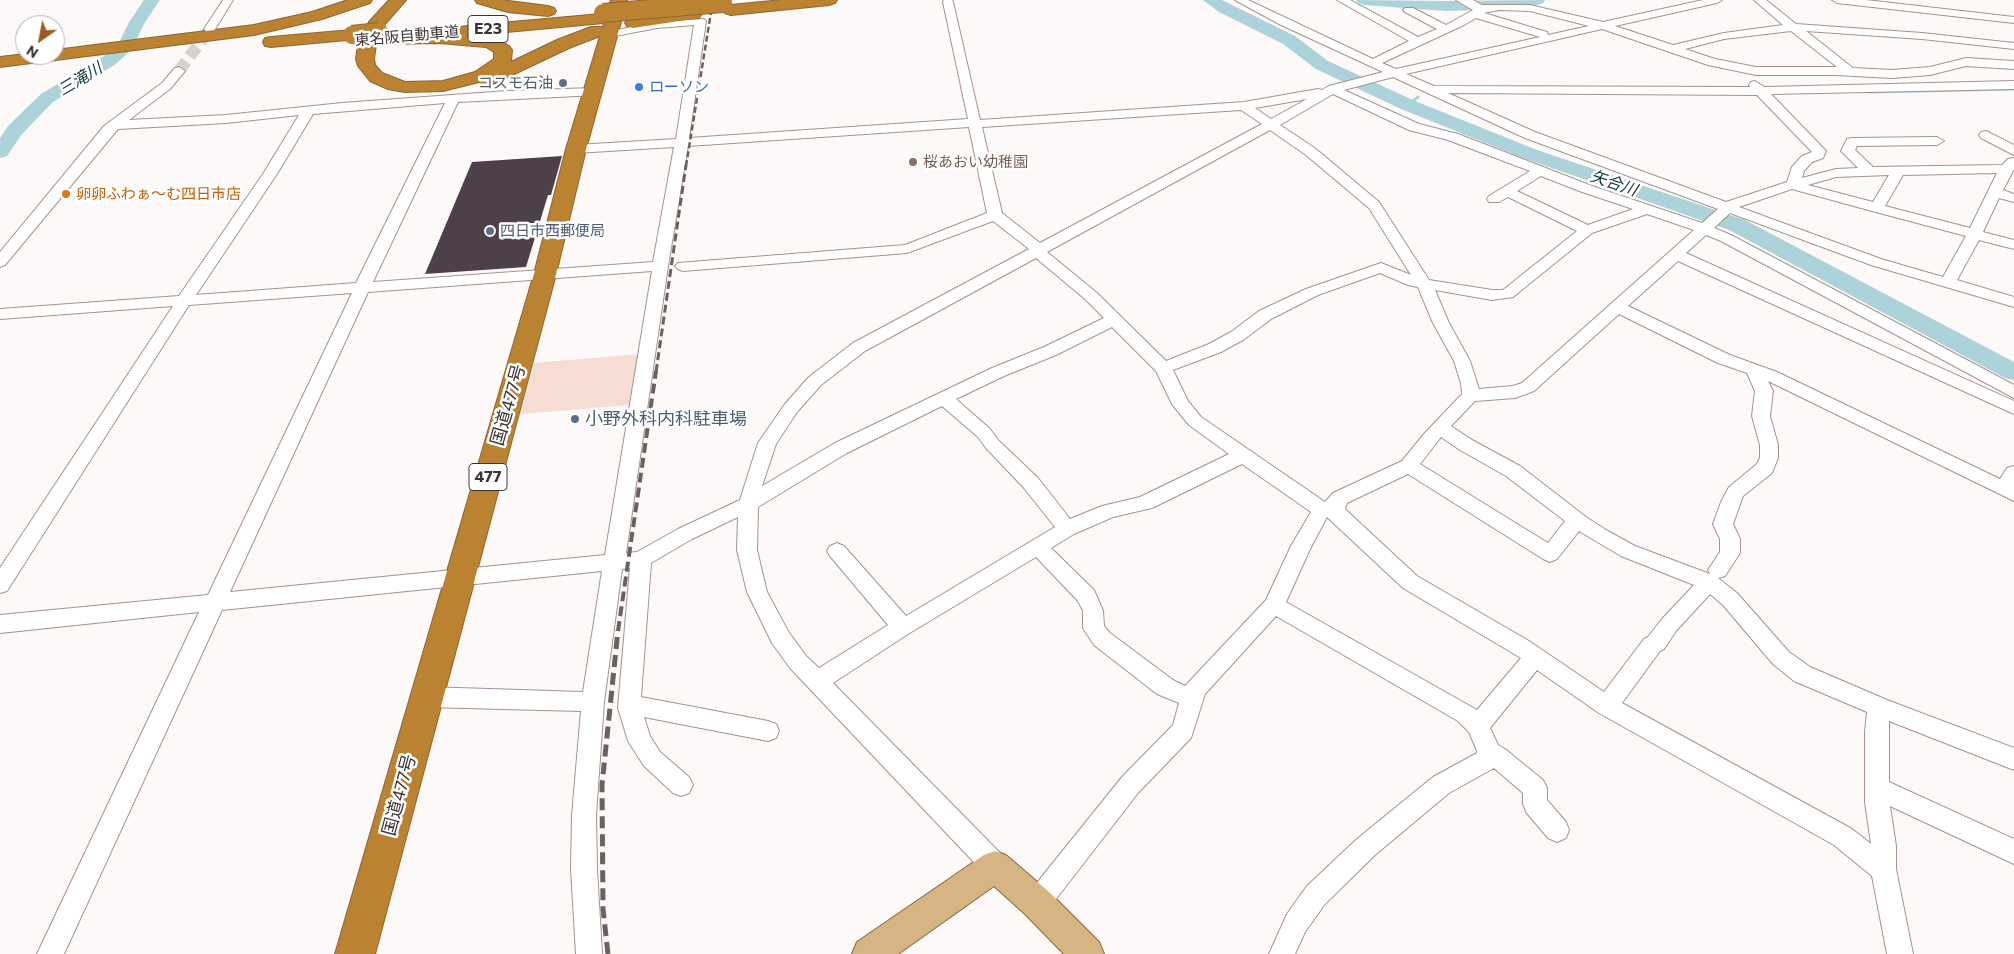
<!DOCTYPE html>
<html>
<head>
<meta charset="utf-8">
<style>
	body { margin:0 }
	#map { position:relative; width:2014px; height:954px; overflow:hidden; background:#fdf9f8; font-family:Commissioner,sans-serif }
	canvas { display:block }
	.north { position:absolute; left:15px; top:15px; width:50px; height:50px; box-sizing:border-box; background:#fff; border:1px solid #b1aead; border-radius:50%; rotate:213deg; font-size:14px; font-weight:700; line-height:20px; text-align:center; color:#3c3432 }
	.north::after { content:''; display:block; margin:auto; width:18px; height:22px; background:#995b21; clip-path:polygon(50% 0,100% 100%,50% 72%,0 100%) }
</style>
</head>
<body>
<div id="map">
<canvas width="2014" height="954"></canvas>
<div class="north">N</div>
</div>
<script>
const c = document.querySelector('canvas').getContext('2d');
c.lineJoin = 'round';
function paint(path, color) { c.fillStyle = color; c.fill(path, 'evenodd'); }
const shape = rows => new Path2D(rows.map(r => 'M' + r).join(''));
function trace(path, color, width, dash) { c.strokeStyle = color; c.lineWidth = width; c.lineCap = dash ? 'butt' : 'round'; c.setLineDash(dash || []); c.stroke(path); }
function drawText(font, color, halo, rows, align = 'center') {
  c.font = font + ' Commissioner,"Noto Sans JP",sans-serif'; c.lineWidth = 5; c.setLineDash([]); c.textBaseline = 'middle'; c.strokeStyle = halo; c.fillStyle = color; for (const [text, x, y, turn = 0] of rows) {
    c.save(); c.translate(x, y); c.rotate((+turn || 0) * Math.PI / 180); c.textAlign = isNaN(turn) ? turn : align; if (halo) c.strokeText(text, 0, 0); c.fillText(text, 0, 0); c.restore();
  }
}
paint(shape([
	[640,354,632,405,520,414,534,363]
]), '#f5ddd4');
trace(shape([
	[1868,92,2014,89],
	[1408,105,1418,97]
]), '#acd3d9', 3);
paint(shape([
	[144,0,160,0,145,22,132,49,116,64,53,102,22,134,7,156,0,158,0,138,8,126,41,94,104,56,119,43,129,22,144,0],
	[1203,0,1222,0,1295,36,1328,61,1415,101,1537,150,1745,220,2014,362,2014,380,2005,378,1729,230,1523,158,1401,109,1316,69,1283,44,1219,12,1203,0],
	[1356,0,1446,1,1545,0,1543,3,1526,9,1446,11,1364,5,1358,3,1356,0]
]), '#acd3d9');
paint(shape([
	[562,156,551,195,548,195,526,267,425,274,472,162]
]), '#4e404a');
trace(shape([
	[179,71,210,29]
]), '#d6d2d0', 12, [12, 6]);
const minor = shape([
	[223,0,233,0,214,31,206,31,204,29,223,0],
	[944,0,952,0,953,2,980,120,1244,102,1318,89,1322,90,1329,86,1383,72,1279,24,1235,0,1248,0,1373,59,1409,41,1337,0,1350,0,1418,37,1437,29,1405,12,1403,10,1405,8,1413,8,1446,25,1473,10,1456,0,1473,0,1482,5,1530,5,1603,22,1703,0,1722,0,1717,3,1615,26,1673,45,1724,33,1783,25,1754,0,1766,0,1796,24,1922,33,2014,43,2014,49,1922,39,1806,31,1853,68,1892,70,1930,67,1966,58,2014,61,2014,69,1966,66,1930,75,1892,78,1836,75,1756,75,1708,65,1602,29,1406,74,1434,86,1750,87,1749,85,1751,82,1755,81,1764,87,2014,81,2014,89,1771,94,1826,151,1823,158,1812,162,1804,171,1802,178,1836,169,1858,168,1841,151,1847,139,1852,138,1937,137,1944,141,1937,145,1857,146,1855,150,1873,167,2002,165,2008,159,2014,158,2014,169,2003,190,2014,194,2014,202,1999,198,1983,232,2014,240,2014,249,1979,240,1957,280,2014,297,2014,307,1871,265,1730,213,1714,228,1731,235,2014,385,2014,398,1721,241,1706,235,1686,253,2014,401,2014,414,1678,261,1628,306,1730,355,1777,372,2000,479,2007,468,2014,466,2014,501,1768,381,1773,391,1770,416,1778,445,1778,458,1772,473,1743,496,1733,524,1740,539,1740,553,1725,576,1718,578,1737,593,1789,652,1810,667,1887,700,2014,748,2014,770,1889,721,1889,782,2014,839,2014,864,1890,806,1896,846,1896,869,1913,954,1887,954,1872,876,1834,845,1599,713,1537,670,1490,728,1498,745,1505,749,1543,780,1547,788,1547,800,1566,822,1569,830,1566,838,1557,842,1548,838,1526,812,1523,804,1523,793,1494,768,1449,793,1375,855,1325,904,1305,932,1295,954,1269,954,1287,914,1307,886,1357,839,1433,777,1477,753,1477,751,1469,732,1458,721,1276,616,1205,694,1191,738,1138,793,1046,912,1037,916,1028,912,1024,903,1028,894,1122,777,1173,725,1179,703,1157,694,1094,645,1083,628,1083,611,1078,601,1036,557,908,634,833,683,1004,857,1008,866,1004,875,995,878,986,875,790,668,772,643,747,592,737,550,738,517,692,539,651,563,641,697,768,721,776,724,779,731,776,738,768,741,644,717,650,736,660,752,689,777,693,785,689,793,681,796,673,793,644,766,628,741,618,708,630,568,622,569,604,702,596,815,597,869,602,954,576,954,571,869,572,815,581,711,426,707,418,704,415,697,418,690,426,687,583,692,602,571,222,610,64,954,37,954,199,612,0,633,0,615,208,595,352,293,189,305,7,591,0,593,0,568,173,306,0,319,0,309,179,296,263,174,299,115,226,123,118,129,5,265,0,267,0,252,104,126,162,83,175,68,179,67,185,71,170,89,129,120,226,115,342,103,507,91,593,88,597,89,599,92,597,95,458,102,373,282,653,262,674,147,576,153,569,149,576,145,676,139,694,25,657,28,610,37,604,34,606,32,657,22,704,19,706,21,689,138,968,119,943,2,944,0],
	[1499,10,1530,11,1589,26,1548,35,1547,32,1484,13,1499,10],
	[1476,18,1540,37,1396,69,1382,63,1464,25,1476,18],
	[1791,31,1837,67,1756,67,1715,59,1685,49,1724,39,1791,31],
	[1393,77,1525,138,1718,209,1702,223,1592,186,1458,134,1419,124,1344,90,1393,77],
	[1448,93,1757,95,1812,152,1802,156,1792,167,1787,182,1726,202,1535,132,1448,93],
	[1333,94,1409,130,1448,140,1530,171,1489,196,1487,199,1489,202,1499,202,1508,197,1577,231,1503,290,1492,290,1429,280,1379,202,1316,149,1280,125,1333,94],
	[1307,99,1271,119,1255,108,1307,99],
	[445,103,356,283,196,295,277,174,313,114,445,103],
	[1241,110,1262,124,1040,243,1002,213,982,127,1241,110],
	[969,127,987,213,905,245,678,263,675,266,678,269,683,271,907,253,993,221,1029,249,853,343,809,377,785,404,758,443,740,500,678,529,637,552,626,553,668,266,688,146,969,127],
	[1270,130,1306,155,1369,208,1411,275,1381,263,1306,289,1259,311,1231,332,1209,344,1166,361,1097,293,1047,252,1270,130],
	[1997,173,1970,228,1885,206,1903,175,1997,173],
	[1889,175,1873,202,1808,185,1836,177,1889,175],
	[1541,176,1582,192,1633,209,1588,225,1517,191,1541,176],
	[1792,189,1872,211,1966,236,1943,277,1881,259,1739,207,1792,189],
	[1647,214,1694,230,1522,383,1513,386,1479,389,1470,361,1449,323,1435,290,1492,300,1513,297,1592,233,1647,214],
	[1036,258,1085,299,1104,318,1044,347,992,368,835,443,762,486,776,444,797,412,821,385,865,351,1036,258],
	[652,271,605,555,230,592,368,292,652,271],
	[1380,273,1408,285,1418,287,1433,323,1454,361,1461,383,1462,394,1424,434,1402,461,1333,493,1325,502,1201,417,1188,401,1173,370,1221,352,1243,340,1271,319,1318,295,1380,273],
	[1619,314,1718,363,1747,373,1755,391,1752,416,1760,445,1760,458,1757,464,1729,487,1721,502,1713,524,1720,539,1720,552,1708,570,1710,574,1635,546,1606,530,1586,517,1520,466,1472,440,1451,426,1475,401,1515,398,1534,391,1619,314],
	[1112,327,1156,371,1172,404,1189,425,1229,454,1140,497,1102,506,1070,519,1038,478,998,440,990,429,956,399,1004,376,1056,355,1112,327],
	[942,406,978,437,986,448,1024,488,1055,527,906,616,844,546,837,543,830,546,827,551,830,556,888,625,819,668,806,656,788,631,767,592,757,550,758,507,847,453,942,406],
	[1441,437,1460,450,1506,476,1565,521,1548,543,1420,464,1441,437],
	[1242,464,1311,512,1291,546,1266,600,1185,686,1173,680,1110,633,1104,626,1103,611,1094,590,1051,548,1074,534,1113,517,1152,508,1242,464],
	[1408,474,1543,559,1550,562,1557,559,1579,531,1621,556,1694,585,1662,619,1648,637,1644,639,1604,692,1529,641,1417,576,1345,509,1347,503,1408,474],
	[1327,517,1403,588,1521,658,1477,710,1286,602,1311,547,1327,517],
	[1710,594,1723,605,1773,664,1794,681,1867,712,1865,732,1865,802,1871,844,1852,829,1622,703,1660,651,1664,649,1676,631,1710,594],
	[1832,0,1866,0,2014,17,2014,23,1837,3,1832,0],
	[1986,131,2014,145,2014,155,1981,138,1979,135,1981,132,1986,131]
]);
const major = shape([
	[995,851,1006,855,1049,892,1099,942,1104,954,1064,954,1025,914,994,886,898,954,852,954,857,942,984,855,995,851]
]);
const highway = shape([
	[348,0,372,0,370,3,322,19,254,35,0,67,0,57,25,54,55,55,55,50,254,25,312,12,348,0],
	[389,0,406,0,385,24,380,34,461,34,459,31,461,27,467,26,601,14,606,15,611,0,627,0,586,149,556,274,375,954,335,954,534,274,566,149,600,36,569,48,493,84,487,85,479,82,443,91,405,92,388,89,370,81,358,66,356,59,358,45,369,22,389,0],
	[604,23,603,27,591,27,557,40,511,62,512,50,509,46,498,39,474,35,604,23],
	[439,43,486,47,494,52,494,59,475,72,443,81,405,82,382,73,375,65,374,59,376,44,439,43],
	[475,0,501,0,548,6,554,8,556,11,554,14,548,16,508,12,477,3,475,0],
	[782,0,837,0,835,3,829,5,731,15,725,13,723,10,725,7,731,5,782,0],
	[693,10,699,12,701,15,699,18,633,28,627,26,625,23,627,20,633,18,693,10],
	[352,30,358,31,360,35,358,39,271,47,265,46,263,42,265,38,271,37,352,30]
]);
trace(minor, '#a5938c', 2);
trace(major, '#8f6732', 2);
trace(highway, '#8f6732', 2);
paint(minor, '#fff');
paint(major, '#d6b484');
paint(highway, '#bb8232');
trace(shape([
	[686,166,713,0]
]), '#696261', 2.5, [6, 3]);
trace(shape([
	[656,372,686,165]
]), '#696261', 3, [8, 4]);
trace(shape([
	[618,631,656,371]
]), '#696261', 4, [10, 5]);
trace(shape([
	[608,954,603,909,602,785,618,630]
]), '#696261', 5, [12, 6]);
const highwayBridge = shape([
	[603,13,723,3],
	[352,35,379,32]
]);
trace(highwayBridge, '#8f6732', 20, []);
trace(highwayBridge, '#bb8232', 18);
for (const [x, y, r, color] of [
	[563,83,5,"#5c6f8a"],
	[639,87,5,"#3f7fe0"],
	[913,162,5,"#8d6e63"],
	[66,194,5,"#e8710a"],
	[490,231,5,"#5c6f8a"],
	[575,419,5,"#5c6f8a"]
]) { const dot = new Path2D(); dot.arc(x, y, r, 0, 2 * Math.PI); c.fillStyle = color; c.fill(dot); trace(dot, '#fff', 2); }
drawText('15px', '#3c3432', '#fff', [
	["東名阪自動車道",407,36,-5]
]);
drawText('15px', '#4e5e75', '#fff', [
	["コスモ石油",553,83],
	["四日市西郵便局",500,231,"left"]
], 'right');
drawText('15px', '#366cbe', '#fff', [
	["ローソン",649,87]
], 'left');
drawText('15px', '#785e54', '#fff', [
	["桜あおい幼稚園",923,162]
], 'left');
drawText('15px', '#c56008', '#fff', [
	["卵卵ふわぁ～む四日市店",76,194]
], 'left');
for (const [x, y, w] of [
	[488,29,40],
	[488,477,38]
]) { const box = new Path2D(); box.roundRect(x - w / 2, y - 13.5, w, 27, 4); c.fillStyle = '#fff'; c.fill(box); trace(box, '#3c3432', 1); }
drawText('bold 16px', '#3c3432', null, [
	["E23",488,29],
	["477",488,477]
]);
drawText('italic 16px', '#0d3439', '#fff', [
	["三滝川",80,79,-31],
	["矢合川",1614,183,19]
]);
drawText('18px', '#3c3432', '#fff', [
	["国道477号",508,405,-74],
	["国道477号",399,795,-75]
]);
drawText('18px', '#4e5e75', '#fff', [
	["小野外科内科駐車場",585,419]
], 'left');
</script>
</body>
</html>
